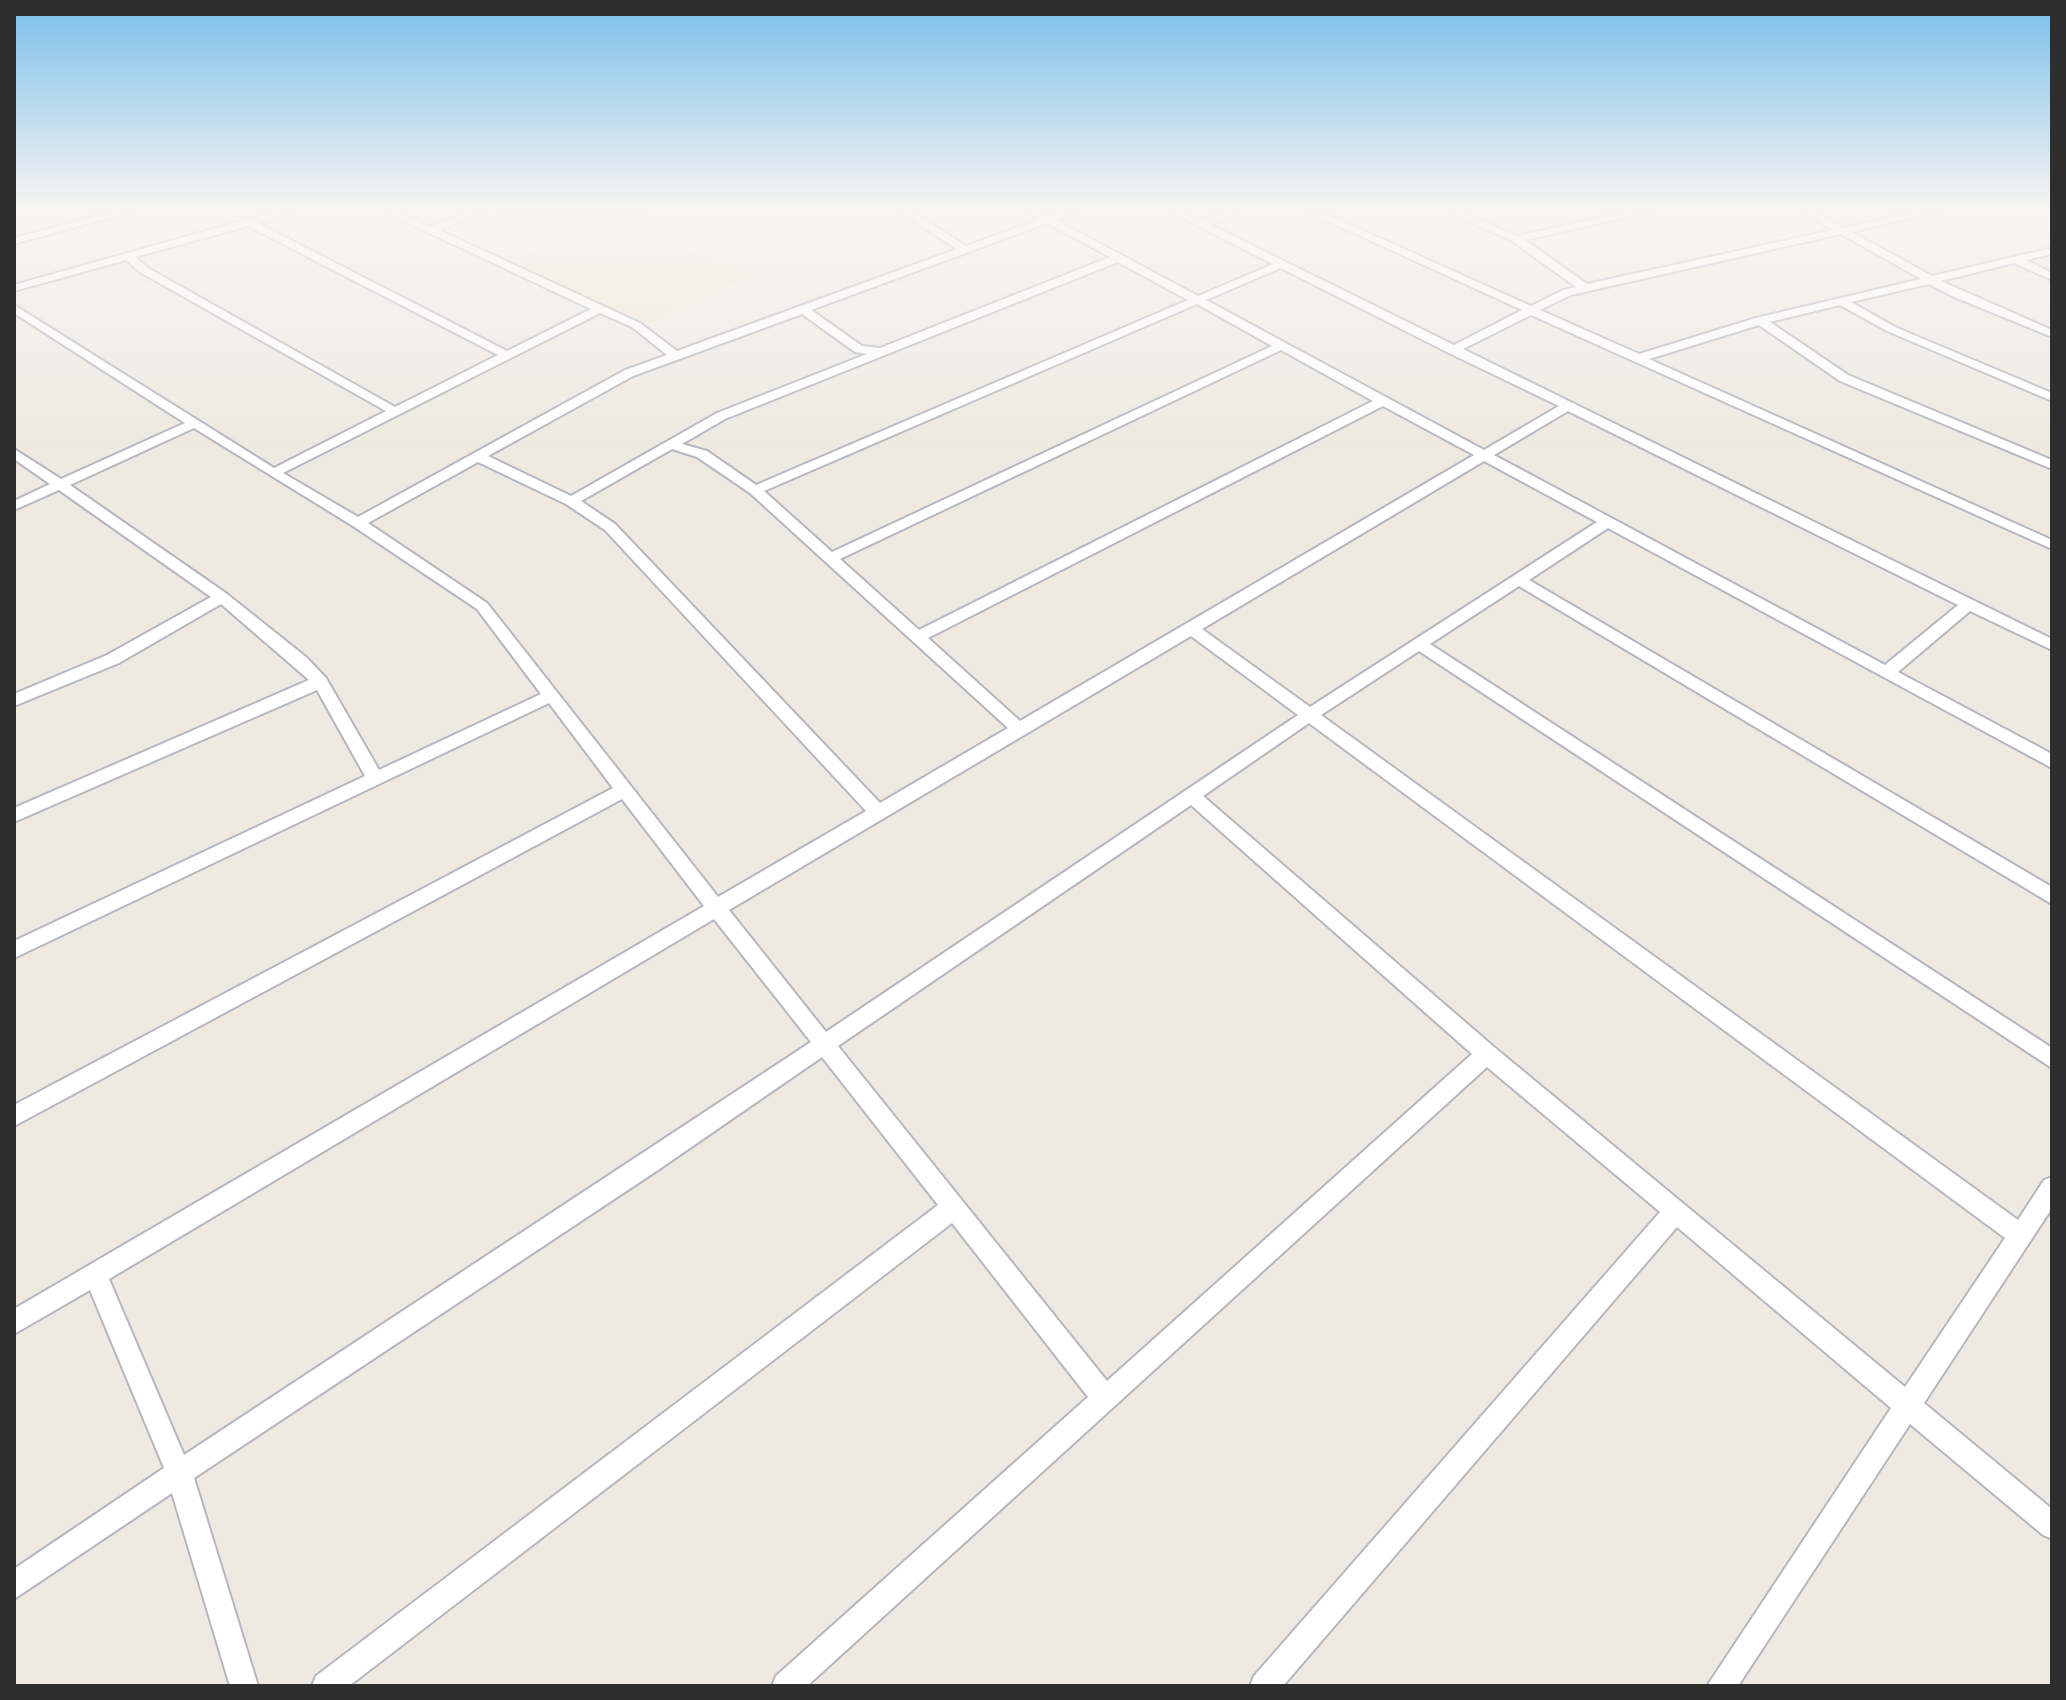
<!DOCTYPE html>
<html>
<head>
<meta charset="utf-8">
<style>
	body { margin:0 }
	#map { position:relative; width:2066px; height:1700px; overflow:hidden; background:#efe9e1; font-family:"Varela Round",sans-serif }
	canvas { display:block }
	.frame { position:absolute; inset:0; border:16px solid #2e2e2e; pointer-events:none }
</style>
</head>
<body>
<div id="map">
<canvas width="2066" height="1700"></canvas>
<div class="frame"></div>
</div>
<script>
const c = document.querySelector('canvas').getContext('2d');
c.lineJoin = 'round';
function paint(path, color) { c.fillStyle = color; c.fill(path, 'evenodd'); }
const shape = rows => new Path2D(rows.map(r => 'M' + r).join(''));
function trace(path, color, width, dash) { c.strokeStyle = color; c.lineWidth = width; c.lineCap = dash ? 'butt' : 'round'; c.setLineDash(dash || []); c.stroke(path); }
paint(shape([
	[497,207,653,207,658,210,615,223,750,274,649,324,509,261,555,240,488,211]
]), '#f0e6d1');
const minor = shape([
	[130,207,148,207,14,244,14,238,130,207],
	[291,207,309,207,258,223,507,351,591,309,374,207,388,207,430,227,478,207,493,207,439,230,640,323,677,351,957,249,892,207,905,207,966,246,1040,219,1020,207,1033,207,1049,216,1072,207,1087,207,1056,220,1198,296,1273,264,1161,207,1175,207,1203,221,1237,207,1252,207,1211,225,1454,345,1522,310,1297,207,1311,207,1531,306,1563,290,1576,287,1512,241,1437,207,1451,207,1517,236,1650,207,1671,207,1525,240,1587,284,1833,230,1794,207,1807,207,1844,228,1936,207,1956,207,1852,232,1932,276,2052,248,2052,254,2026,260,2052,273,2052,280,2014,263,1941,281,2052,330,2052,337,1954,297,1929,284,1851,302,1895,327,2052,393,2052,401,1887,331,1840,305,1770,322,1848,375,2052,460,2052,469,1840,381,1759,325,1649,359,2052,540,2052,549,1531,315,1463,349,2052,639,2052,650,1970,611,1898,672,2052,754,2052,768,1608,528,1529,580,2052,887,2052,904,1519,586,1430,644,2052,1048,2052,1068,1419,651,1321,715,2018,1220,2044,1180,2052,1177,2052,1208,1924,1403,2052,1509,2052,1539,2043,1535,1910,1424,1738,1686,1707,1686,1891,1408,1677,1227,1283,1686,1250,1686,1254,1676,1660,1212,1487,1067,807,1686,772,1686,776,1676,1088,1397,952,1223,349,1686,312,1686,316,1676,938,1205,822,1057,658,1170,194,1478,258,1686,230,1686,172,1493,14,1599,14,1569,164,1468,90,1290,14,1334,14,1309,704,906,622,799,14,1126,14,1105,613,788,549,703,14,958,14,941,365,776,317,690,14,822,14,808,309,680,221,604,119,663,14,706,14,694,107,655,211,597,59,490,14,510,14,501,50,484,14,459,14,449,61,479,185,423,14,313,14,305,274,468,386,411,140,272,126,260,14,291,14,285,291,207],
	[1047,223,1110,257,880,348,862,346,811,310,1047,223],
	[248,226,498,355,395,407,148,268,135,257,248,226],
	[1841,234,1921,279,1756,318,1639,354,1540,310,1571,295,1841,234],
	[1118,262,1188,300,756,485,707,451,682,444,725,419,1118,262],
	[1281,268,1449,353,1559,406,1484,450,1206,300,1281,268],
	[1197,304,1272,346,832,552,764,491,1197,304],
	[600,313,632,327,667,355,625,370,358,517,283,473,600,313],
	[802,314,855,352,867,354,717,413,571,496,488,456,633,376,802,314],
	[1281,350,1373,401,919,630,840,559,1281,350],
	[1383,406,1474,455,1020,721,928,638,1383,406],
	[1568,411,1958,605,1885,665,1494,455,1568,411],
	[194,428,353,526,477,609,541,694,379,770,326,678,306,657,227,594,70,485,194,428],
	[672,449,697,457,750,493,1008,728,880,803,615,524,581,501,672,449],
	[1484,461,1597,522,1310,707,1202,629,1484,461],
	[478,462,566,504,605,530,866,811,718,897,487,603,368,523,478,462],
	[1191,636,1298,715,826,1032,729,910,1191,636],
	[1309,723,2005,1238,1905,1387,1494,1047,1203,796,1309,723],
	[1191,805,1472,1054,1107,1381,838,1046,1191,805],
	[714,919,811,1042,184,1455,109,1279,714,919]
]);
trace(minor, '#b4b7c1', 4);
paint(minor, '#fff');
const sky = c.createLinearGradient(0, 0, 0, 445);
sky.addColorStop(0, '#7abfeb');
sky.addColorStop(0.47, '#f8f5f2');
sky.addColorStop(1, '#f8f5f200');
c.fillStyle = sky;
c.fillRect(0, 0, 2066, 445);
</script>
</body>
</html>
